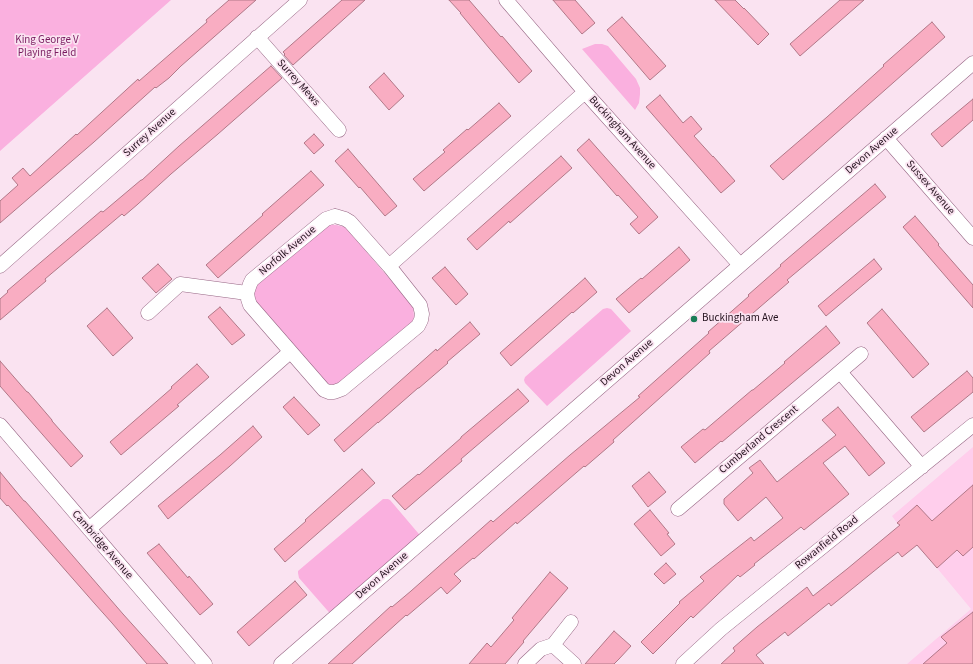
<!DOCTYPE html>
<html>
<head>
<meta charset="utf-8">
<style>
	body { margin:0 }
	canvas { display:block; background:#fae3f1 }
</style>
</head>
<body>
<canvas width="973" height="664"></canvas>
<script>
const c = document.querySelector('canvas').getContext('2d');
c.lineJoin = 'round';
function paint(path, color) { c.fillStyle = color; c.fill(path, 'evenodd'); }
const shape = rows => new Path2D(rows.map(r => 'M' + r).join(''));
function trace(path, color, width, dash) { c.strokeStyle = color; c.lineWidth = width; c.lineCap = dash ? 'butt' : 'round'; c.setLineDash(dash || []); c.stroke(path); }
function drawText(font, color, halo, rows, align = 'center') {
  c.font = font + ' "Source Sans 3",sans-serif'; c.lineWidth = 3.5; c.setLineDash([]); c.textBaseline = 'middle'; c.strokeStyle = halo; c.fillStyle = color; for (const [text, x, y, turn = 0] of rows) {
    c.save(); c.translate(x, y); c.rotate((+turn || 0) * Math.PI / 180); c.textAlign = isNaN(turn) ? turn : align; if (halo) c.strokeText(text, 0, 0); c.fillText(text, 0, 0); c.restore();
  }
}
paint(shape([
	[973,447,973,664,907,664,971,609,937,568,897,523,892,516]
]), '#ffceec');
paint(shape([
	[0,0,171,0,0,151],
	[595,44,602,44,608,46,636,79,640,88,640,94,639,103,635,110,582,49],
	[326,225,336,225,345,227,413,306,414,317,411,325,342,383,335,385,323,383,254,304,253,294,257,285],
	[607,308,611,309,631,331,547,406,525,383,524,380,525,377,603,309],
	[383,499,388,499,390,500,424,540,334,618,299,578,298,573,298,571]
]), '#fab0df');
const building = shape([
	[229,0,256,0,181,66,169,78,156,88,155,87,94,142,0,223,0,201,18,185,12,178,23,168,30,176,76,134,77,135,138,79,139,81,207,22,206,20,229,0],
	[342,0,365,0,293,65,284,55,285,54,283,52,342,0],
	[449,0,469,0,501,37,502,36,532,71,519,83,489,48,460,13,461,13,449,0],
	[553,0,575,0,595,23,582,34,553,0],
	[715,0,735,0,744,9,744,8,769,34,758,45,715,0],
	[840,0,864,0,800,56,790,44,840,0],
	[622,17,666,66,650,80,607,30,622,17],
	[932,22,945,37,783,180,770,166,827,117,884,66,883,65,932,22],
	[271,66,282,78,218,134,171,174,138,204,124,216,122,214,45,279,46,281,0,320,0,299,8,292,7,291,101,211,103,212,141,180,142,180,179,146,271,66],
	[384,73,404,96,389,110,369,87,384,73],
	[660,95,683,123,691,116,702,129,694,136,713,157,713,156,735,181,721,193,646,107,660,95],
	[973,99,973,120,942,147,931,134,973,99],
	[499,103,511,116,424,191,413,179,445,152,443,150,467,129,468,130,499,103],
	[314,134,324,145,314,154,304,143,314,134],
	[589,139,658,217,639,234,630,224,638,217,618,195,617,196,577,150,589,139],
	[348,149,397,206,385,216,360,187,359,188,335,161,348,149],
	[561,156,572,168,510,223,509,221,477,250,467,239,561,156],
	[311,171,324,185,218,278,206,265,263,215,262,214,311,171],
	[875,184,886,197,787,280,789,282,709,351,710,353,613,440,614,442,585,467,584,466,517,524,516,522,474,559,473,558,454,574,461,581,447,594,441,587,407,616,406,615,352,664,328,664,391,606,392,607,411,591,491,520,493,522,570,455,640,397,638,396,709,333,708,332,749,296,748,295,781,266,780,265,875,184],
	[915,216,939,244,938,245,973,285,973,308,903,227,915,216],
	[679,247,690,260,629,313,616,299,641,278,642,279,679,247],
	[874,259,882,269,826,316,818,306,874,259],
	[158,264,172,279,156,293,142,278,158,264],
	[445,267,468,294,456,305,432,278,445,267],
	[585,278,597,292,573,313,572,312,511,366,500,353,585,278],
	[220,307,245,335,232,345,208,317,220,307],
	[107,308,133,338,113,356,87,326,107,308],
	[882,309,929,364,913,378,867,323,882,309],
	[470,322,480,334,447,362,448,363,419,388,418,388,378,423,378,422,344,452,334,440,436,349,437,351,470,322],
	[826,326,840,343,798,378,722,442,721,441,695,463,681,447,703,429,705,430,752,390,753,390,785,363,784,362,826,326],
	[0,361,27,392,28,392,52,420,52,421,83,456,71,467,0,386,0,361],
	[197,364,209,377,177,405,179,406,121,455,110,442,172,388,171,387,197,364],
	[967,371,973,378,973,392,924,432,911,417,967,371],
	[518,389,529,401,461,459,462,461,405,510,392,496,418,474,419,475,461,438,461,437,518,389],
	[294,397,320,425,308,435,283,407,294,397],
	[838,407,885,463,869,476,845,446,823,463,849,494,804,530,801,527,754,564,755,565,740,577,738,575,693,618,691,616,653,654,641,642,680,603,679,602,704,581,700,577,751,537,754,541,783,518,766,497,738,521,724,504,724,499,753,473,749,468,760,460,777,482,836,435,822,420,838,407],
	[253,426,262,437,230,466,168,519,158,506,220,455,253,426],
	[362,469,375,483,285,562,274,549,306,521,305,520,362,469],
	[0,472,24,501,25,501,54,534,123,614,168,664,147,664,112,623,95,604,38,539,8,505,7,506,0,498,0,472],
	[649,472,666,492,648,507,632,486,649,472],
	[973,485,973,547,963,556,957,550,937,568,917,545,902,557,898,552,884,563,831,606,829,603,788,636,785,632,756,655,764,664,721,664,735,651,733,648,757,627,807,587,813,596,847,569,900,525,897,523,917,505,932,521,973,485],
	[650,510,669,533,667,534,675,544,661,556,634,524,650,510],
	[159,544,188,578,189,576,213,604,200,615,147,553,159,544],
	[666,563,676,574,664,584,654,574,666,563],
	[550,572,568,588,523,641,524,642,505,664,469,664,487,643,491,647,514,620,512,618,550,572],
	[295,581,307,595,249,646,237,632,295,581],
	[973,612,973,664,923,664,947,643,941,637,973,612],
	[614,631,631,646,619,659,614,664,585,664,614,631]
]);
paint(building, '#f9adc2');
trace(building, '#b17888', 1);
const minor = shape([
	[506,0,585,92,740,265],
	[257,37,339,130],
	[886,138,973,238],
	[335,216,345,219,350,222,389,266,420,305,422,314,421,320,418,326,342,389,334,392,329,392,324,390,250,305,248,299,247,293,250,284,252,280,326,219,335,216],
	[0,266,300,0],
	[389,266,585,92],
	[148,313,180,284,247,293],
	[840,372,922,467],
	[0,425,205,664],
	[678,509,861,354],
	[89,529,290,352],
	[553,645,571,622],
	[281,664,973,63],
	[525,664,541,649,553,645,574,664],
	[683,664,721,629,973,425]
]);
trace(minor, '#966684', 15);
trace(minor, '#fff', 14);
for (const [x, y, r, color] of [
	[694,319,4,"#197d56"]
]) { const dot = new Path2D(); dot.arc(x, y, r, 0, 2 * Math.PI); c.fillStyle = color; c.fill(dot); trace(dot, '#fae3f1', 1.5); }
drawText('11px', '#7a1d61', '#fae3f1', [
	["King George V",47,41],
	["Playing Field",47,54]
]);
drawText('11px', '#25131f', '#fae3f1', [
	["Surrey Mews",298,83,48],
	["Surrey Avenue",150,133,-42],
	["Buckingham Avenue",622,133,48],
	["Devon Avenue",872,151,-41],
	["Sussex Avenue",930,188,49],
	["Norfolk Avenue",288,251,-40],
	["Devon Avenue",627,363,-41],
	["Cumberland Crescent",759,440,-40],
	["Rowanfield Road",827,543,-39],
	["Cambridge Avenue",102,545,49],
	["Devon Avenue",382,576,-41]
]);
drawText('11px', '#25131f', '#fae3f1', [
	["Buckingham Ave",702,319]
], 'left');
</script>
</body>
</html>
